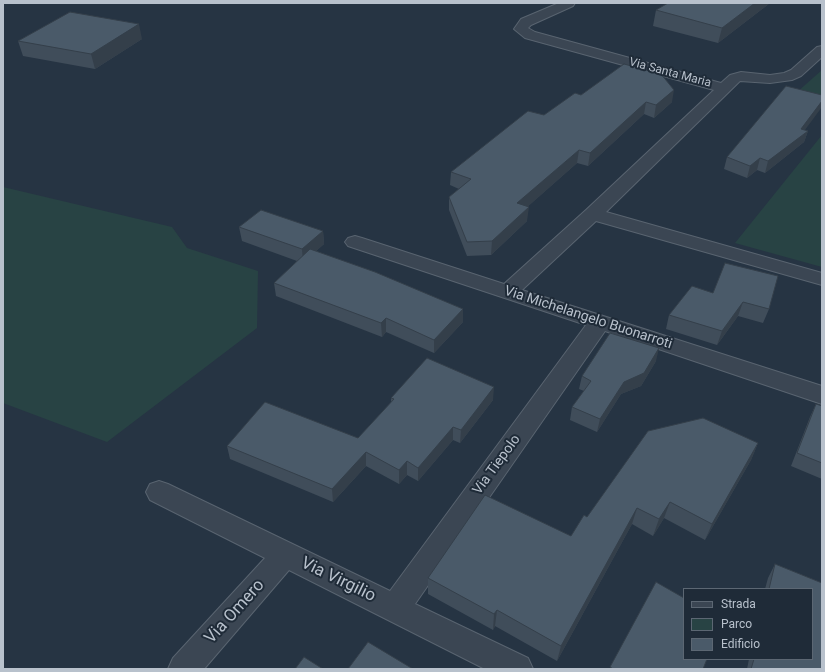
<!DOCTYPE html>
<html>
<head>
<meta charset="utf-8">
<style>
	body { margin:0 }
	#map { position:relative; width:825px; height:672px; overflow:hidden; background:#263443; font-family:Roboto,sans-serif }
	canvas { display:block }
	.frame { position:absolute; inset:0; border:4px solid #b8c1cc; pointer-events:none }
	.legend { position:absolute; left:683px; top:588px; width:130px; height:72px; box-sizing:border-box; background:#1f2b38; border:1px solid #5c6773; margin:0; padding:5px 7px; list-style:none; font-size:12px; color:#b8c1cc }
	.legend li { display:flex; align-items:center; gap:8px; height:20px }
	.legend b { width:20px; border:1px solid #5c6773 }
</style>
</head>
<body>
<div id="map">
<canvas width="825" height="672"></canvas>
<div class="frame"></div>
<ul class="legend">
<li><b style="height:5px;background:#3b4653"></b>Strada</li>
<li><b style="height:11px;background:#284344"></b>Parco</li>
<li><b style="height:11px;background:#4a5a69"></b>Edificio</li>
</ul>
</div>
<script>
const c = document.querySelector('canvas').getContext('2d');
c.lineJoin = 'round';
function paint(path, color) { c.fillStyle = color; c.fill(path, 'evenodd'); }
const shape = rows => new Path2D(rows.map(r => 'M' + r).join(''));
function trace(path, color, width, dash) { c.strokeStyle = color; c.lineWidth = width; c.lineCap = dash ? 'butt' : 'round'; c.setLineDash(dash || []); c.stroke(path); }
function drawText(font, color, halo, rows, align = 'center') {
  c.font = font + ' Roboto,sans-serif'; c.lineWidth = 4; c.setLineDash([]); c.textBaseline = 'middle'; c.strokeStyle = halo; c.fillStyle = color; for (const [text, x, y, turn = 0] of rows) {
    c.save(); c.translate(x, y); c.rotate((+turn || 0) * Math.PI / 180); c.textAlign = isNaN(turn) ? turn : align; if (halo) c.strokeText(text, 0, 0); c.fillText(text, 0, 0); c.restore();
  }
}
paint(shape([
	[822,70,822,100,796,93],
	[822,135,822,267,735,243],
	[3,187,172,227,187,248,258,271,257,328,107,442,3,403]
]), '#284344');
const minor = shape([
	[559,3,575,3,573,6,531,25,528,28,535,32,721,83,730,75,741,72,770,75,784,73,791,70,817,47,822,46,822,57,801,76,792,80,770,83,740,81,606,212,822,273,822,285,596,221,522,290,822,386,822,404,605,331,415,604,528,658,533,669,485,669,289,570,204,669,168,669,173,658,265,558,150,500,146,492,150,484,159,481,168,484,390,591,586,325,348,246,345,242,348,238,355,236,362,238,504,284,586,210,714,90,525,38,514,29,521,19,559,3]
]);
trace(minor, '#596470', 2);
paint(minor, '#3b4653');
paint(shape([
	[770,3,718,43,653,26,656,10],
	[142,39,95,69,23,56,18,41],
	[581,95,672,102,654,118,644,114,588,166,577,163,527,207,527,221,491,255,467,256,449,210,449,197,459,189,450,185,451,172,544,115],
	[805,130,808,131,804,142,765,173,757,170,747,178,724,169,727,157],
	[239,227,323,231,324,244,316,251,463,309,463,322,434,353,386,332,382,337,276,296,274,283,297,261,242,241],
	[713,293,769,309,763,323,738,316,717,345,666,329,669,315],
	[656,361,641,386,621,394,597,432,570,420,572,407,584,391,579,389,582,376],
	[391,398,493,400,460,443,453,440,418,481,407,475,399,484,366,466,333,502,230,459,227,446,358,438,391,403],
	[816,404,822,406,822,479,791,466,810,417],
	[758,443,751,460,705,540,664,518,653,536,632,524,557,661,495,626,493,630,428,594,428,578,571,536,587,517],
	[775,564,822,583,822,669,747,669,749,659,812,659,812,589,765,589,768,578]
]), '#404d5a');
paint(shape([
	[755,3,770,3,718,43,722,28],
	[139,24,142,39,95,69,91,54],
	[674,90,672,102,654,118,656,105],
	[822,101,822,107,799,138,808,131,804,142,765,173,768,161,801,129],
	[646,102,644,114,588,166,590,153],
	[579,150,577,163,516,217,517,203],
	[760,158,757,170,747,178,750,166],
	[529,207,527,221,491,255,492,241],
	[323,231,324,244,303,263,302,249],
	[743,302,738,316,717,345,722,331],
	[463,309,463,322,434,353,434,340],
	[386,318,386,332,382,337,381,323],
	[659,348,656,361,641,386,621,394,597,432,600,419,624,382],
	[494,387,493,400,460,443,461,430],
	[453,427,453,440,418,481,418,468],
	[758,443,751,460,705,540,712,524],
	[366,452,366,466,333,502,332,489],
	[407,461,407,475,399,484,399,470],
	[670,502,664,518,653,536,659,519],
	[637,508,632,524,557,661,561,646],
	[497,610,495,626,493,630,494,614]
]), '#343f4a');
const building = shape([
	[668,3,755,3,722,28,656,10,668,3],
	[70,12,139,24,91,54,18,41,70,12],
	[624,64,661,74,674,90,656,105,646,102,590,153,579,150,517,203,529,207,492,241,467,242,449,197,471,179,451,172,528,111,544,115,575,93,581,95,624,64],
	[786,86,822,95,822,101,801,129,808,131,768,161,760,158,750,166,727,157,786,86],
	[261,210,323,231,302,249,239,227,261,210],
	[310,249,375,272,463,309,434,340,386,318,381,323,274,283,310,249],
	[725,263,778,276,769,309,743,302,722,331,669,315,692,286,713,293,725,263],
	[610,333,659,348,644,373,624,382,600,419,572,407,591,381,582,376,610,333],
	[427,358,494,387,461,430,453,427,418,468,407,461,399,470,366,452,332,489,227,446,265,402,358,438,394,399,391,398,427,358],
	[816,404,822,406,822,463,797,453,816,404],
	[703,418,758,443,712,524,670,502,659,519,637,508,561,646,497,610,494,614,428,578,485,495,571,536,584,515,587,517,648,431,703,418],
	[775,564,822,583,822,669,751,669,754,659,812,659,812,589,769,589,775,564],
	[656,582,684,598,684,659,707,659,703,669,613,669,610,667,656,582],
	[368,642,413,669,348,669,368,642],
	[304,657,323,669,295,669,304,657]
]);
paint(building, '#4a5a69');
trace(building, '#343f4a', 1);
drawText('12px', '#b8c1cc', '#1f2b38', [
	["Via Santa Maria",670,73,15]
]);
drawText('14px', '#b8c1cc', '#1f2b38', [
	["Via Michelangelo Buonarroti",588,318,18],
	["Via Tiepolo",497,465,-54]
]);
drawText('17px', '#b8c1cc', '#1f2b38', [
	["Via Virgilio",338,580,26],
	["Via Omero",235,612,-48]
]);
</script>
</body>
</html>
